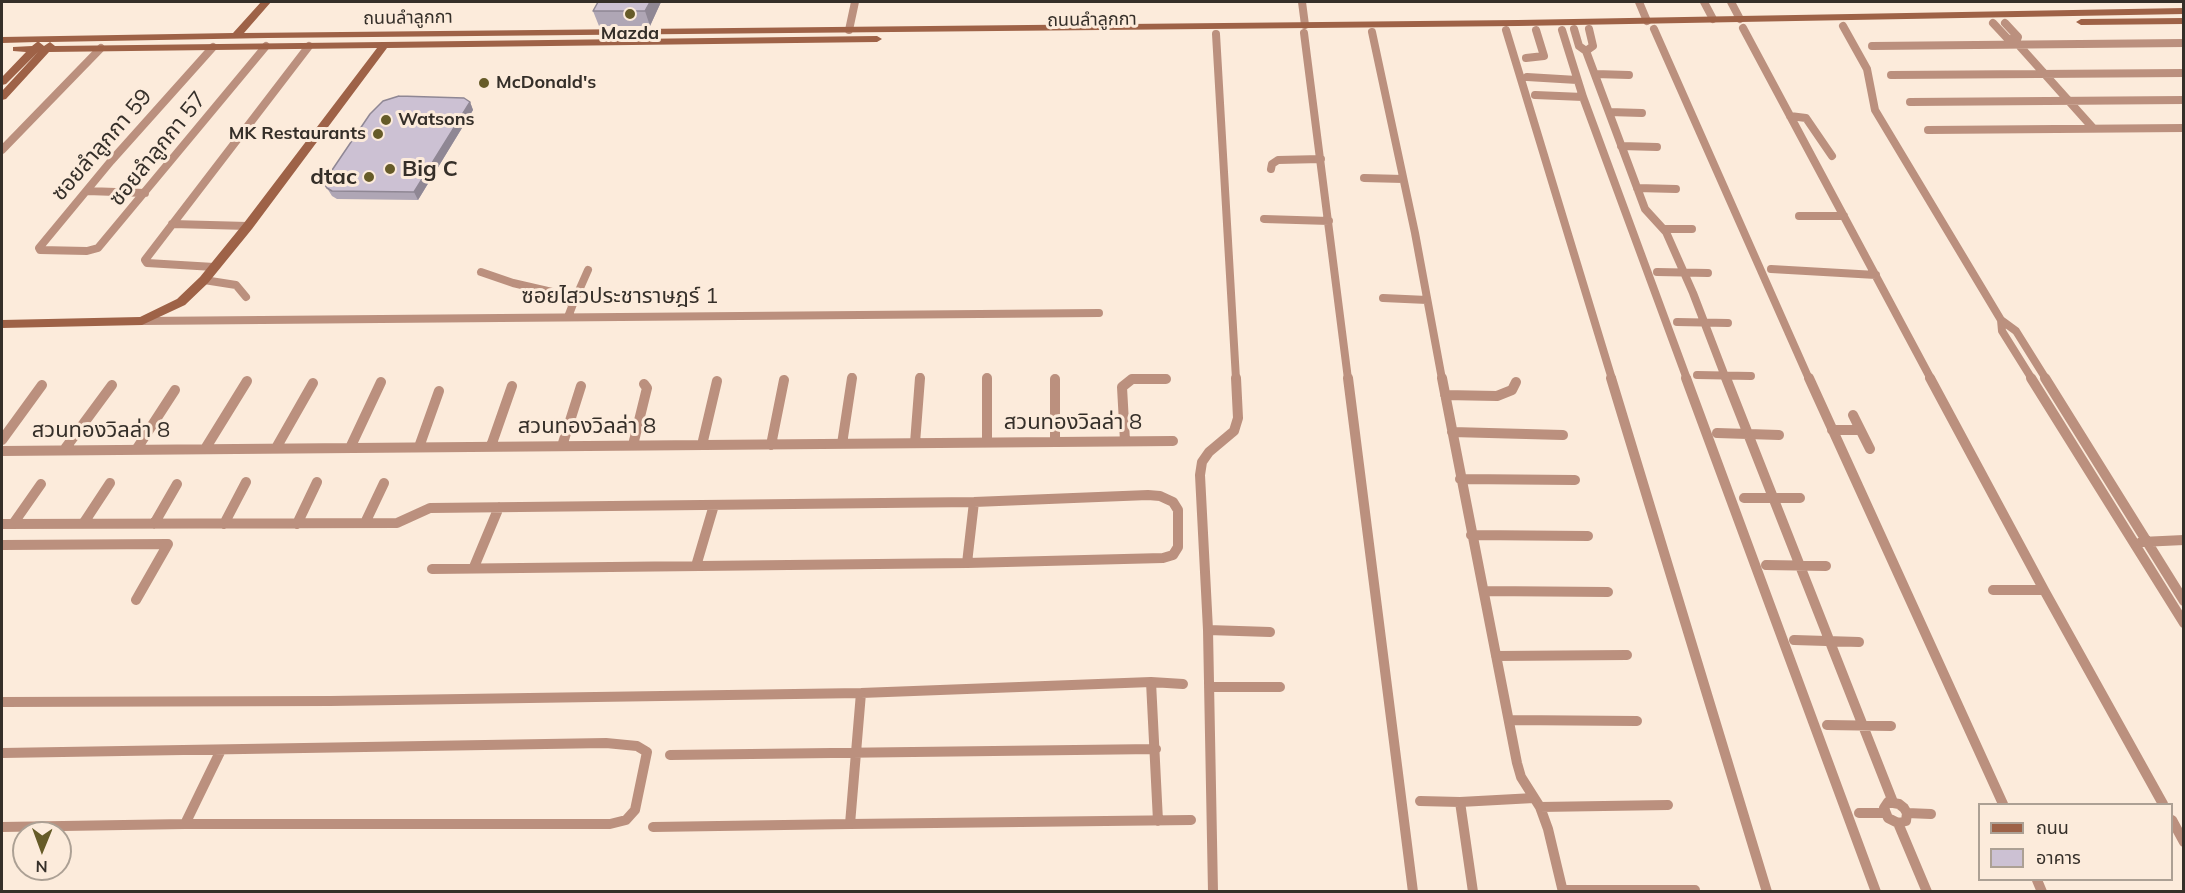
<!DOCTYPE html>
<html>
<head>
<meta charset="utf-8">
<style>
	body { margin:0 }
	#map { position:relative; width:2185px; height:893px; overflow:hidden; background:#fcebdb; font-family:Mulish,"Noto Sans Thai",sans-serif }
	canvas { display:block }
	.frame { position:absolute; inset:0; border:3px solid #352f29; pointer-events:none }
	.legend { position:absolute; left:1978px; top:803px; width:195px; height:78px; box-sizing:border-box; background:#fcebdb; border:2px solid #aca094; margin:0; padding:8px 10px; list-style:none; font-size:18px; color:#352f29 }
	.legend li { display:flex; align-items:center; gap:12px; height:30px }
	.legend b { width:30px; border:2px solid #aca094 }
	.north { position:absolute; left:12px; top:821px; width:60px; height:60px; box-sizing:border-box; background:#fcebdb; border:2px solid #aca094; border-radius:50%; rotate:181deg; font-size:16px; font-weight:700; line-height:24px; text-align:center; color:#352f29 }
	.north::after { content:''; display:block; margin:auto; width:21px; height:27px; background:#665b28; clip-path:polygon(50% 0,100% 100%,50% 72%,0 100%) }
</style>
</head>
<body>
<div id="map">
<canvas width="2185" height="893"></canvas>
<div class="frame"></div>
<ul class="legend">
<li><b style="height:8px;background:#9e6247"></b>ถนน</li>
<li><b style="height:16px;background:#ccc1d3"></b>อาคาร</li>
</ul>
<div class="north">N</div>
</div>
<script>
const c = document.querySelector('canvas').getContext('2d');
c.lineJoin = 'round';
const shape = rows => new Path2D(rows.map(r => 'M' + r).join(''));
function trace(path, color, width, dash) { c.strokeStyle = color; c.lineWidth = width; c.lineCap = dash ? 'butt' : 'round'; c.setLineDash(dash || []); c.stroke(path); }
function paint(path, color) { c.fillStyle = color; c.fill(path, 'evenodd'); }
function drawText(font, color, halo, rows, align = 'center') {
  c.font = font + ' Mulish,"Noto Sans Thai",sans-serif'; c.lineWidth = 6; c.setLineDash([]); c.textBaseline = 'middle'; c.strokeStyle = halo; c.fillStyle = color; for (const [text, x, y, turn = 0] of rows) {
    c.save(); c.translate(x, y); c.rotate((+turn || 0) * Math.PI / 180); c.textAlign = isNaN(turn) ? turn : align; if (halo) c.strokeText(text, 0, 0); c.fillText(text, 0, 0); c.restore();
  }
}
trace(shape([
	[1302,2,1305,25],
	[1639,2,1647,21],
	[1704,2,1713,19],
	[1731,2,1740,19],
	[1993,23,2007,38,2016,42,2093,128],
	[2005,23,2018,37,2016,42],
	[1843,26,1867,69,1875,110,2001,320,2016,331,2046,379],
	[1743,28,1931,379],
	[1574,29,1579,46,1586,51,1645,209,1666,232,1693,293,1726,379],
	[1654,29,1809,379],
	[849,30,855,2],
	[1506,30,1612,379],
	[1562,30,1583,97,1687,379],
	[1372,32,1415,233,1442,379],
	[1304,33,1348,379],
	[1216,34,1236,379],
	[1872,46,2184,43],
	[213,47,111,161,39,248,40,250,87,251,98,248,266,46],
	[1586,51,1593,46,1589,29],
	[1526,58,1544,56,1536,30],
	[1595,74,1629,75],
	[1891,75,2184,73],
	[1527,77,1577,80],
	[1535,95,1583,97],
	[1910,102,2184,100],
	[1609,112,1642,113],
	[1790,116,1806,118,1832,156],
	[1928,130,2184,128],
	[1621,146,1657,147],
	[2,150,101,48],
	[1271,169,1272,164,1278,160,1321,159],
	[1364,178,1403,179],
	[1637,188,1676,189],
	[87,191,145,193],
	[1799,216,1844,216],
	[1264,219,1329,221],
	[172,224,248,226],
	[1664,229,1692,229],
	[214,267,147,263,145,260,309,46],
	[1771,269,1876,275],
	[481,272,513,283,552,292,573,304,568,317],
	[1657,272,1708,273],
	[204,280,236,285,246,297],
	[1383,298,1427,300],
	[573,304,588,270],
	[2001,320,2002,331,2032,379],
	[142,321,1099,313],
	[1677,322,1728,323],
	[1697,375,1751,376],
	[852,379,852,377],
	[920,379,920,377],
	[1132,379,1166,379]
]), '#bb907e', 8);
trace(shape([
	[987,378,987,442],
	[1348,378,1413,892],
	[1442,378,1517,763,1521,777,1540,807,1548,829,1563,892],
	[1611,378,1767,892],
	[1686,378,1876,892],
	[1726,378,1893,802],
	[1809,378,2003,804],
	[1930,378,2044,590,2163,804],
	[2031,378,2184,623],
	[2045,378,2184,601],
	[1055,379,1055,442],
	[1445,395,1497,396,1512,390,1516,382],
	[1853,415,1870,449],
	[1832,430,1860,430],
	[1452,432,1563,435],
	[1717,433,1779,435],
	[2,440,42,385],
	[1125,441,1122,387,1132,379,1166,379],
	[915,443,920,378],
	[842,444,852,378],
	[633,445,647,388,644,384],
	[702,445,717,381],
	[771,445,784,380],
	[491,446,512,386],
	[562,446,581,386],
	[419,447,439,391],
	[276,448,313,383],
	[350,448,381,382],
	[205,449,247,381],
	[64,450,112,385],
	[136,450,175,390],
	[2,451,1173,441],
	[1460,479,1575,480],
	[1744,498,1800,498],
	[365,523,384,483],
	[2,524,397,523,430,508,974,502,1148,495,1160,496,1173,502,1178,510,1178,547,1173,555,1163,558,967,563,432,569],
	[13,524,41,484],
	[83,524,110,483],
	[154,524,177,484],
	[224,524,246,482],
	[297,524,317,482],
	[1471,535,1588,536],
	[2141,542,2184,540],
	[2,545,168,544,136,600],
	[967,563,974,502],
	[1766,565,1826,566],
	[696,566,714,505],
	[474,567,499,507],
	[1993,590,2044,590],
	[1484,591,1608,592],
	[1208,630,1270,632],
	[1794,640,1859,642],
	[1496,656,1627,655],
	[1151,682,1183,684],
	[1209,687,1280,687],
	[861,693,850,824,1191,820],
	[2,702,330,701,861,693,1151,682,1158,821],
	[1509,720,1637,721],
	[1827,725,1891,726],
	[2,753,606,743,637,746,647,752,635,810,626,820,610,824,185,824,2,827],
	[670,755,1156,749],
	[1420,801,1460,802],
	[1888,802,1899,804,1904,808,1907,813,1906,821,1898,823,1888,818,1884,808,1888,802],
	[1540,807,1668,805],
	[1859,813,1885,813],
	[1907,813,1931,814],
	[2172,820,2184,842],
	[1898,823,1927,892],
	[185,824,221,750],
	[653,827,850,824],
	[2037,880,2042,892],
	[1563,890,1695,890],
	[1213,892,1208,630,1200,475,1202,462,1209,452,1234,431,1238,418,1236,378],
	[1473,892,1460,802,1534,798]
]), '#bb907e', 10);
paint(shape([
	[261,2,271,2,244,33,1518,20,2184,8,2184,14,1518,26,268,38,50,42,55,46,877,36,882,39,877,42,387,48,252,229,208,283,185,305,142,325,2,328,2,320,140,317,177,299,200,277,244,223,377,48,49,52,6,99,2,100,2,91,38,52,6,84,2,85,2,77,26,52,13,51,13,47,32,46,37,42,2,43,2,37,233,33,261,2],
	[39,42,50,42,44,46,39,42],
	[2184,18,2184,24,2081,25,2076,22,2081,19,2184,18]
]), '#9e6247');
paint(shape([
	[598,2,661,2,650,26,599,26,593,11],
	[470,102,473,110,418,200,337,199,332,196,325,185]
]), '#afa6b5');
paint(shape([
	[650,2,661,2,650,26,645,11],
	[470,102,473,110,418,200,414,192]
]), '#8f8794');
const building = shape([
	[598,2,650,2,645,11,593,11,598,2],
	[399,96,464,98,470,102,414,192,332,191,327,188,325,185,326,179,370,114,383,101,399,96]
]);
paint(building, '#ccc1d3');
trace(building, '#8f8794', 1.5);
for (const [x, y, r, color] of [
	[630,14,6,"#665b28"],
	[484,83,6,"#665b28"],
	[386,120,6,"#665b28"],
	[378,134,6,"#665b28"],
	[390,169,6,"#665b28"],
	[369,177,6,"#665b28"]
]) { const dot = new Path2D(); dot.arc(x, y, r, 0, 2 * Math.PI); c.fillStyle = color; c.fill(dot); trace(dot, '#fcebdb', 2); }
drawText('18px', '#352f29', '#fcebdb', [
	["ถนนลำลูกกา",408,18,-1],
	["ถนนลำลูกกา",1092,20,-1]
]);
drawText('bold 18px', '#352f29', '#fcebdb', [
	["Mazda",630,34,"center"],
	["McDonald's",496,83],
	["Watsons",398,120],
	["MK Restaurants",366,134,"right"]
], 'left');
drawText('22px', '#352f29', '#fcebdb', [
	["ซอยลำลูกกา 59",102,145,-49],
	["ซอยลำลูกกา 57",158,149,-51],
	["ซอยไสวประชาราษฎร์ 1",620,296],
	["สวนทองวิลล่า 8",1073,422],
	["สวนทองวิลล่า 8",587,426],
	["สวนทองวิลล่า 8",101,430]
]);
drawText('bold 22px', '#352f29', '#fcebdb', [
	["Big C",402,169],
	["dtac",357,177,"right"]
], 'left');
</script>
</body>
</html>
